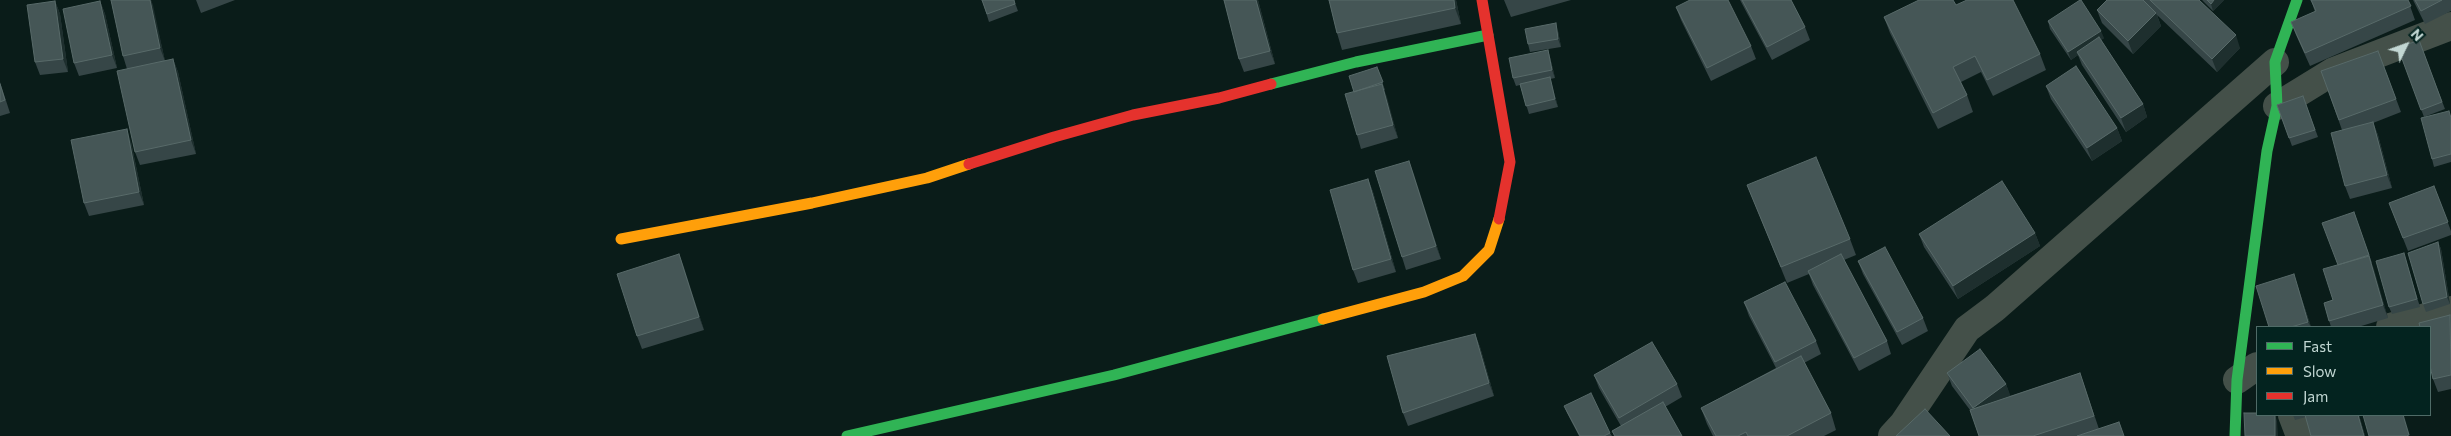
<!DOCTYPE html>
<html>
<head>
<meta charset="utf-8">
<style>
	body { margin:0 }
	#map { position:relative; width:2451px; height:436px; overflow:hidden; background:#0a1c19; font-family:Commissioner,sans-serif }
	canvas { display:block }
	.legend { position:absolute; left:2256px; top:326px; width:175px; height:90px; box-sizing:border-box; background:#03231f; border:1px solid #4f6b67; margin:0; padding:6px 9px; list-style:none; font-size:15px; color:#c2d7d3 }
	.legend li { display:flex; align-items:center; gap:10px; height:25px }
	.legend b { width:25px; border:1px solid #4f6b67 }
	.north { position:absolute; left:2381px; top:20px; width:50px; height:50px; -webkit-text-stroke:4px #03231f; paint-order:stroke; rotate:48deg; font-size:14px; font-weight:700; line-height:20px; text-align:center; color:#c2d7d3 }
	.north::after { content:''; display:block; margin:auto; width:18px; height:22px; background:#c2d7d3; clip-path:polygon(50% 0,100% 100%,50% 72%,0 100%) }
</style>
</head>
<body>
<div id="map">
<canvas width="2451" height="436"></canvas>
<ul class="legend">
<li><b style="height:6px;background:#30b455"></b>Fast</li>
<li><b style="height:6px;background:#ff9f0a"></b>Slow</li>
<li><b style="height:6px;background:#e5322d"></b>Jam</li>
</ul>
<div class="north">N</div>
</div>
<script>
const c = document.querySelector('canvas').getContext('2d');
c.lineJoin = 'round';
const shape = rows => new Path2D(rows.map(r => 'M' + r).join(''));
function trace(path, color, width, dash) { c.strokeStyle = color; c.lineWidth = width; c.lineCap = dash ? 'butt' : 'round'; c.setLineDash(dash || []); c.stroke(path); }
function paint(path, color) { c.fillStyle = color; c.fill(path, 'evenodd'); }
trace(shape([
	[2277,106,2334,71,2451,26],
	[2390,327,2451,310],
	[2237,380,2257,366],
	[2292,415,2300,436],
	[1892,436,1903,424,1967,329,1995,308,2275,62]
]), '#445049', 28);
trace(shape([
	[1271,84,1356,62,1488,35],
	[847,436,1114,375,1323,319],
	[2235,436,2237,380,2267,151,2277,106,2275,62,2297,0]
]), '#30b455', 11);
trace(shape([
	[621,239,812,203,927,178,969,164],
	[1323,319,1424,292,1463,276,1489,250,1499,219]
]), '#ff9f0a', 11);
trace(shape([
	[1482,0,1510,162,1499,219],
	[969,164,1054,137,1133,115,1219,98,1271,84]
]), '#e5322d', 11);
paint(shape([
	[111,0,151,0,165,61,173,59,178,72,196,154,140,165,135,152,127,69,123,56],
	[196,0,235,0,201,13],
	[982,0,1014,0,1018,11,989,22],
	[1224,0,1258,0,1275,64,1244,72,1239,59],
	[1329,0,1456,0,1461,24,1342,50,1337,33],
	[1504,0,1571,0,1511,17],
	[1740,0,1791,0,1805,27,1810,40,1772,60],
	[2107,0,2199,0,2240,48,2217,72,2157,15,2161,26,2133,54,2102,23,2097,10],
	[2202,0,2224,0,2213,11],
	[2311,0,2408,0,2415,20,2310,66,2296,35,2291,22,2315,12],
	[2413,0,2451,0,2451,11,2425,24],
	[55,1,60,14,68,72,40,75,35,62],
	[100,1,105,14,117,68,79,76,74,63],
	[1956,5,2040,54,2046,70,1993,96,1981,72,1961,82,1967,95,1973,112,1938,129,1890,33,1884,17],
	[1676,7,1751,46,1756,59,1711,81,1681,20],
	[2048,21,2104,38,2101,40,2143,104,2147,117,2126,132,2082,65,2078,55,2071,60,2050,29],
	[1558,31,1561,47,1530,52,1528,44],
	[2419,40,2445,109,2424,117,2398,48],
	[1548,50,1550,57,1555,78,1550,79,1558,107,1529,114,1520,85,1516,86,1513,78],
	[2378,51,2401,112,2373,123,2378,135,2392,188,2350,199,2345,186,2342,130,2321,71],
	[1377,67,1385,90,1384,90,1398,138,1361,149,1357,135,1354,92],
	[0,82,10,113,0,116],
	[2046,86,2117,128,2122,141,2092,161,2051,99],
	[2303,96,2318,137,2292,146,2277,105],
	[2451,118,2451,162,2434,167,2432,159],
	[131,142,144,205,89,216,84,203],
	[1409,161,1441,259,1406,270,1402,257],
	[1368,179,1373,192,1396,272,1358,283,1353,270],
	[1747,185,1850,239,1856,255,1844,260,1887,341,1891,354,1859,371,1813,285,1809,274,1787,283],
	[2434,186,2451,231,2451,235,2408,251,2389,203],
	[2354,212,2372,263,2371,263,2388,318,2358,327,2331,327,2324,303,2333,300,2338,265],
	[2035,233,2040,246,1958,299,1924,247,1919,234],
	[2438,242,2441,249,2450,304,2426,312,2423,304],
	[679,254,704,330,642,349,637,336],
	[1858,261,1923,318,1928,331,1902,345,1863,274],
	[2406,261,2420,307,2392,314,2389,307],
	[2298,287,2311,327,2269,327],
	[1744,302,1816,341,1821,354,1804,363,1831,413,1836,430,1824,436,1713,436,1707,424,1701,408,1776,368,1749,316],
	[2451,316,2451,389,2438,392,2433,379],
	[1475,334,1480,347,1494,396,1408,426,1403,413],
	[1947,373,2006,384,2010,396,2080,373,2099,429,2119,422,2124,436,1979,436,1970,410,1952,386],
	[1594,375,1677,384,1682,397,1665,407,1682,436,1614,436,1612,431,1621,426,1599,388],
	[1564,406,1610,433,1612,436,1579,436,1567,413],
	[2293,415,2359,415,2365,436,2311,436,2306,417,2295,420]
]), '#364647');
paint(shape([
	[150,0,151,0,153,5,165,61,160,48],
	[1256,0,1258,0,1275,64,1270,51],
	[1454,0,1456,0,1461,24,1455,8],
	[2214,0,2224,0,2213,11,2211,4],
	[55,1,60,14,68,72,63,59],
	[100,1,105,14,117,68,112,55],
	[2156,13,2161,26,2133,54,2128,41],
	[1556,23,1558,31,1561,47,1558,39],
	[2101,31,2104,38,2079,55,2077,52,2078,55,2071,60,2068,52],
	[2236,35,2240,48,2217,72,2212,59],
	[1548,50,1550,57,1555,78,1552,70],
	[173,59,178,72,196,154,191,140],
	[1550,77,1552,84,1558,107,1555,99],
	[1382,84,1387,97,1398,138,1393,125],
	[2143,104,2147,117,2126,132,2121,118],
	[2373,122,2378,135,2392,188,2387,175],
	[2117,128,2122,141,2092,161,2087,148],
	[127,129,131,142,144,205,139,192],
	[1409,161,1414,174,1441,259,1436,246],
	[1368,179,1373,192,1396,272,1391,259],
	[2035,233,2040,246,1958,299,1953,286],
	[2438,242,2441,249,2450,304,2447,297],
	[679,254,684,267,704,330,699,317],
	[2369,256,2374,269,2388,318,2383,305],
	[2294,274,2298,287,2311,327,2308,322],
	[1475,334,1480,347,1494,396,1489,383],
	[2006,384,2011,397,1978,421,1973,408],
	[2275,415,2277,421,2278,436,2275,436],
	[2358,415,2359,415,2365,436,2364,436],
	[2403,415,2404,415,2410,436,2409,435]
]), '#1e2f2e');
const building = shape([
	[111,0,150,0,160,48,123,56,111,0],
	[982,0,1014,0,1015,4,987,14,982,0],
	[1224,0,1256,0,1270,51,1239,59,1224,0],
	[1329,0,1454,0,1455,8,1337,33,1329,0],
	[1690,0,1728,0,1751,46,1707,68,1676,7,1690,0],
	[1742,0,1791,0,1805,27,1767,47,1742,0],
	[1919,0,1953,0,1956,5,1967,0,2013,0,2040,54,1987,80,1975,56,1953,67,1967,95,1933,113,1884,17,1919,0],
	[2080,0,2081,0,2101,31,2068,52,2048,21,2080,0],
	[2107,0,2143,0,2156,13,2128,41,2097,10,2107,0],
	[2150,0,2199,0,2236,35,2212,59,2150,0],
	[2207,0,2214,0,2211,4,2207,0],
	[2311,0,2408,0,2411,6,2305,53,2291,22,2316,11,2311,0],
	[2415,0,2442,0,2421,11,2415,0],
	[55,1,63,59,35,62,27,5,55,1],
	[100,1,112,55,74,63,63,9,100,1],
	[1556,23,1558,39,1528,44,1525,29,1556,23],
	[2099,37,2143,104,2121,118,2077,52,2099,37],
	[2419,40,2442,102,2421,110,2398,48,2419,40],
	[1548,50,1552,70,1513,78,1509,58,1548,50],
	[2378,51,2396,99,2339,120,2321,71,2378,51],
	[173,59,191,140,135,152,117,71,173,59],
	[2076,66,2117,128,2087,148,2046,86,2076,66],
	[1377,67,1383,82,1354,92,1349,76,1377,67],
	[1550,77,1555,99,1526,106,1520,84,1550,77],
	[0,84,5,100,0,102,0,84],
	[1382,84,1393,125,1357,135,1345,94,1382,84],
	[2303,96,2315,130,2289,138,2277,105,2303,96],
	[2449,111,2451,118,2451,154,2432,159,2421,118,2449,111],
	[2373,122,2387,175,2345,186,2331,133,2373,122],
	[127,129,139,192,84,203,71,140,127,129],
	[1816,157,1850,239,1781,267,1747,185,1816,157],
	[1409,161,1436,246,1402,257,1375,171,1409,161],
	[1368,179,1391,259,1353,270,1330,190,1368,179],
	[2002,181,2035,233,1953,286,1919,234,2002,181],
	[2434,186,2448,222,2403,238,2389,203,2434,186],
	[2354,212,2369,255,2338,265,2322,223,2354,212],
	[2438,242,2447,297,2423,304,2408,253,2438,242],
	[1885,247,1923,318,1897,332,1858,261,1885,247],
	[2404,253,2417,299,2389,307,2376,261,2404,253],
	[679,254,699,317,637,336,617,274,679,254],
	[1841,254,1887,341,1854,358,1808,271,1841,254],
	[2369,256,2383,305,2329,321,2324,303,2333,300,2323,269,2369,256],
	[2294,274,2308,322,2291,327,2269,327,2256,286,2294,274],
	[1785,282,1816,341,1775,362,1744,302,1785,282],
	[2450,315,2451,375,2433,379,2430,366,2430,327,2420,327,2419,323,2450,315],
	[1475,334,1489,383,1403,413,1387,356,1475,334],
	[1652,342,1677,384,1619,418,1594,375,1652,342],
	[1980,349,2006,384,1973,408,1947,373,1980,349],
	[1801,356,1831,413,1787,436,1748,436,1746,432,1738,436,1716,436,1701,408,1801,356],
	[2080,373,2094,416,2033,436,1979,436,1970,410,2080,373],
	[1591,393,1610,433,1604,436,1580,436,1564,406,1591,393],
	[1663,402,1682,436,1615,436,1612,431,1663,402],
	[1925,409,1950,436,1896,436,1925,409],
	[2244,413,2257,413,2257,415,2275,415,2275,436,2245,436,2244,413],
	[2305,415,2358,415,2364,436,2311,436,2305,415],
	[2363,415,2403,415,2409,435,2406,436,2369,436,2363,415],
	[2119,422,2124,436,2077,436,2119,422]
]);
paint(building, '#455656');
trace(building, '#586a69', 1);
</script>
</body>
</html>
